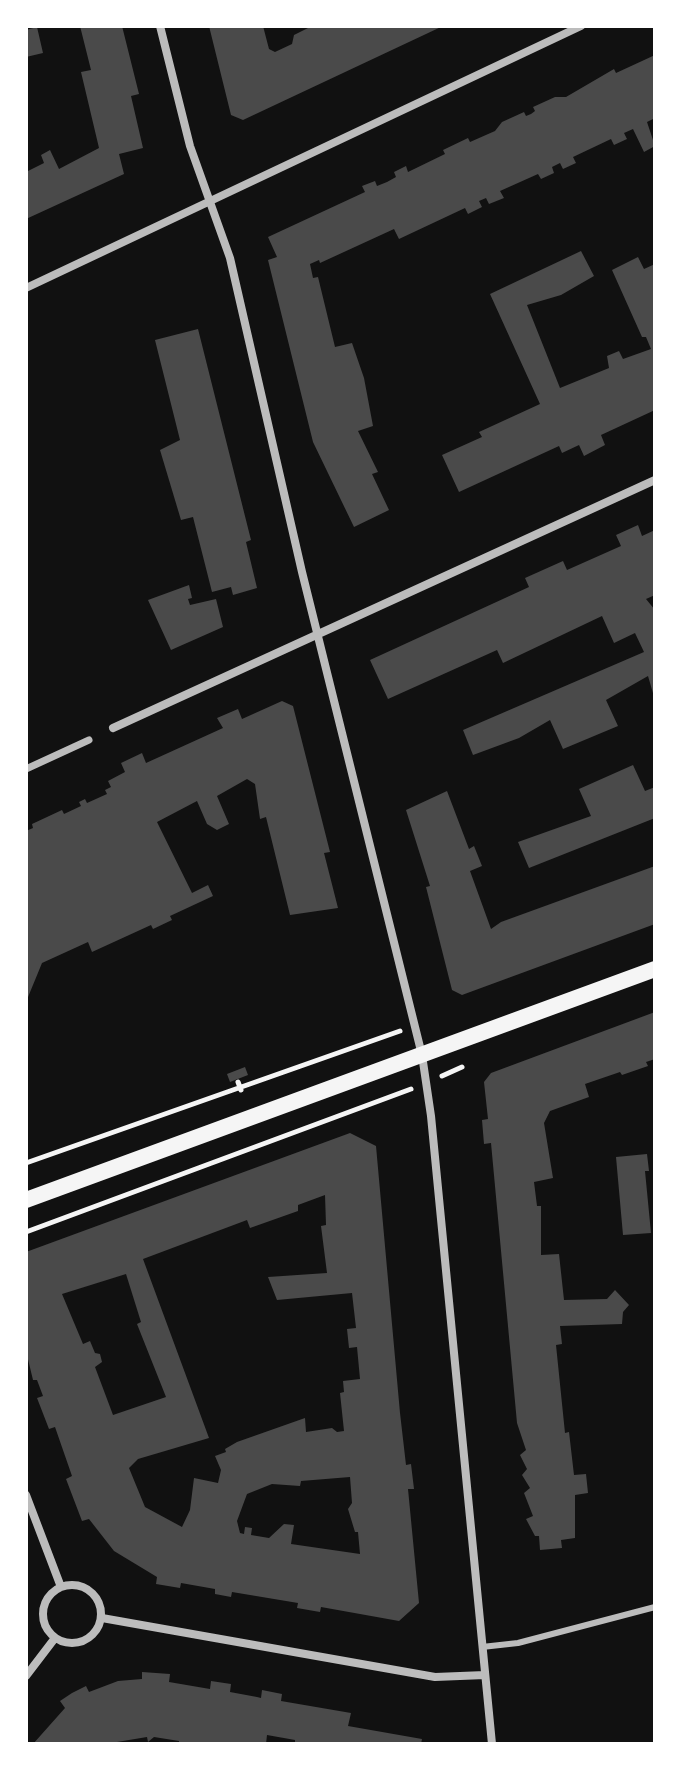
<!DOCTYPE html>
<html>
<head>
<meta charset="utf-8">
<style>
	body { margin:0 }
	#map { position:relative; width:681px; height:1770px; overflow:hidden; background:#111; font-family:"Varela Round",sans-serif }
	canvas { display:block }
	.frame { position:absolute; inset:0; border:28px solid #fff; pointer-events:none }
</style>
</head>
<body>
<div id="map">
<canvas width="681" height="1770"></canvas>
<div class="frame"></div>
</div>
<script>
const c = document.querySelector('canvas').getContext('2d');
c.lineJoin = 'round';
function paint(path, color) { c.fillStyle = color; c.fill(path, 'evenodd'); }
const shape = rows => new Path2D(rows.map(r => 'M' + r).join(''));
function trace(path, color, width, dash) { c.strokeStyle = color; c.lineWidth = width; c.lineCap = dash ? 'butt' : 'round'; c.setLineDash(dash || []); c.stroke(path); }
paint(shape([
	[80,26,122,26,139,94,131,96,143,148,119,154,124,174,26,219,26,172,44,163,41,155,50,150,59,169,99,148,81,72,91,70],
	[209,26,263,26,269,49,275,52,292,44,294,35,312,26,443,26,243,120,231,115],
	[37,27,43,53,26,57,26,30],
	[655,55,655,118,647,122,655,146,644,152,633,129,624,133,627,139,614,145,611,139,573,157,576,163,563,169,560,163,552,167,554,173,541,179,538,174,500,191,504,198,489,204,486,198,479,201,482,207,468,214,465,208,399,239,394,229,320,263,319,260,310,264,313,278,318,277,335,347,352,343,364,378,373,426,358,431,378,472,372,474,389,510,354,527,313,442,268,260,277,257,268,237,365,192,362,186,375,181,377,186,387,182,396,177,394,172,406,166,408,172,445,154,443,150,468,138,470,142,495,131,502,122,524,112,526,116,531,114,535,111,533,107,555,97,566,97,614,69,616,73],
	[581,251,594,276,561,295,527,305,560,388,609,368,607,356,619,351,623,359,651,349,646,337,642,337,612,270,638,257,644,269,655,264,655,410,601,435,605,445,584,456,579,445,562,453,559,446,459,492,442,455,482,437,479,432,540,404,490,294],
	[198,329,251,540,246,542,257,588,233,595,231,587,212,592,193,517,181,520,160,450,180,440,155,340],
	[638,525,642,536,655,530,655,595,646,599,655,610,655,700,648,676,606,700,618,726,563,749,550,720,519,738,473,755,463,730,644,652,635,633,614,643,602,616,503,663,497,650,388,699,370,660,529,587,525,578,563,561,567,570,621,546,616,535],
	[189,585,192,598,188,599,190,605,216,599,223,627,171,650,148,600],
	[282,701,293,706,330,852,324,853,338,908,290,915,266,817,260,819,255,784,247,779,217,796,229,824,217,830,207,824,197,801,157,822,192,893,208,885,213,896,170,916,172,920,153,929,151,925,92,952,88,942,42,963,26,1002,26,831,33,828,32,824,62,810,64,814,81,806,79,802,85,799,87,803,107,794,105,790,111,787,108,781,125,772,121,763,142,753,146,763,223,728,217,718,238,709,242,719],
	[633,765,645,791,655,787,655,818,529,868,518,842,591,816,579,789],
	[447,791,469,849,474,846,482,866,470,871,491,929,501,922,655,866,655,924,462,995,452,990,426,887,430,886,406,810],
	[655,1012,655,1059,646,1062,648,1066,622,1075,620,1072,585,1084,589,1097,550,1111,544,1123,553,1178,534,1182,537,1206,541,1206,541,1255,559,1254,564,1300,607,1299,615,1290,629,1305,623,1312,622,1324,560,1326,562,1344,556,1345,565,1433,569,1432,574,1475,586,1474,588,1493,575,1495,575,1538,561,1540,562,1548,540,1550,539,1536,535,1536,526,1519,533,1516,524,1493,530,1488,522,1475,527,1469,520,1455,526,1450,517,1423,491,1143,484,1144,482,1120,488,1119,484,1082,491,1073],
	[245,1067,248,1075,230,1082,227,1074],
	[350,1133,376,1146,400,1413,406,1465,411,1464,414,1489,408,1489,419,1603,399,1621,321,1607,320,1612,297,1608,298,1603,232,1592,231,1597,215,1594,215,1589,181,1583,180,1588,156,1584,157,1577,114,1551,89,1519,82,1521,66,1479,72,1476,55,1427,49,1429,37,1398,43,1396,37,1380,33,1380,26,1351,26,1252],
	[325,1195,326,1225,321,1226,327,1273,268,1277,277,1300,352,1293,356,1328,347,1329,349,1348,357,1347,360,1379,343,1381,344,1392,340,1393,344,1431,337,1432,332,1428,306,1432,305,1418,237,1442,225,1449,226,1452,215,1456,221,1470,218,1483,194,1478,190,1510,182,1527,145,1507,129,1468,138,1459,209,1438,143,1259,247,1220,250,1228,298,1211,298,1205],
	[126,1274,141,1322,137,1324,166,1397,113,1415,95,1367,102,1362,100,1354,95,1353,90,1341,83,1344,62,1294],
	[350,1477,352,1503,348,1509,355,1532,358,1532,360,1554,291,1544,294,1525,284,1524,269,1538,251,1535,252,1528,245,1527,244,1534,240,1533,237,1521,247,1494,272,1484,300,1486,301,1481],
	[647,1154,649,1171,645,1171,651,1233,623,1235,616,1157],
	[142,1672,170,1674,169,1682,210,1689,211,1681,231,1684,230,1692,257,1697,261,1698,262,1690,282,1694,281,1701,351,1713,348,1726,422,1739,421,1744,295,1744,295,1740,267,1735,266,1744,179,1744,179,1741,154,1737,148,1742,147,1737,105,1744,33,1744,65,1708,60,1701,72,1693,86,1686,89,1692,118,1681,142,1679]
]), '#4a4a4a');
trace(shape([
	[442,1076,462,1067],
	[238,1082,241,1090],
	[26,1163,400,1031],
	[26,1232,411,1089]
]), '#f5f5f5', 5);
trace(shape([
	[482,1647,518,1643,655,1607]
]), '#bcbcbc', 6);
trace(shape([
	[26,769,89,740]
]), '#bcbcbc', 7);
trace(shape([
	[160,26,190,146,230,258,302,572,422,1055,431,1116,492,1744],
	[26,288,581,26],
	[113,728,655,480],
	[26,1495,61,1587],
	'43 1614a29 29 0 1 1 58 0a29 29 0 1 1-58 0Z',
	[102,1618,435,1677,485,1675],
	[26,1676,55,1638]
]), '#bcbcbc', 8);
trace(shape([
	[26,1200,655,969]
]), '#f5f5f5', 16);
</script>
</body>
</html>
